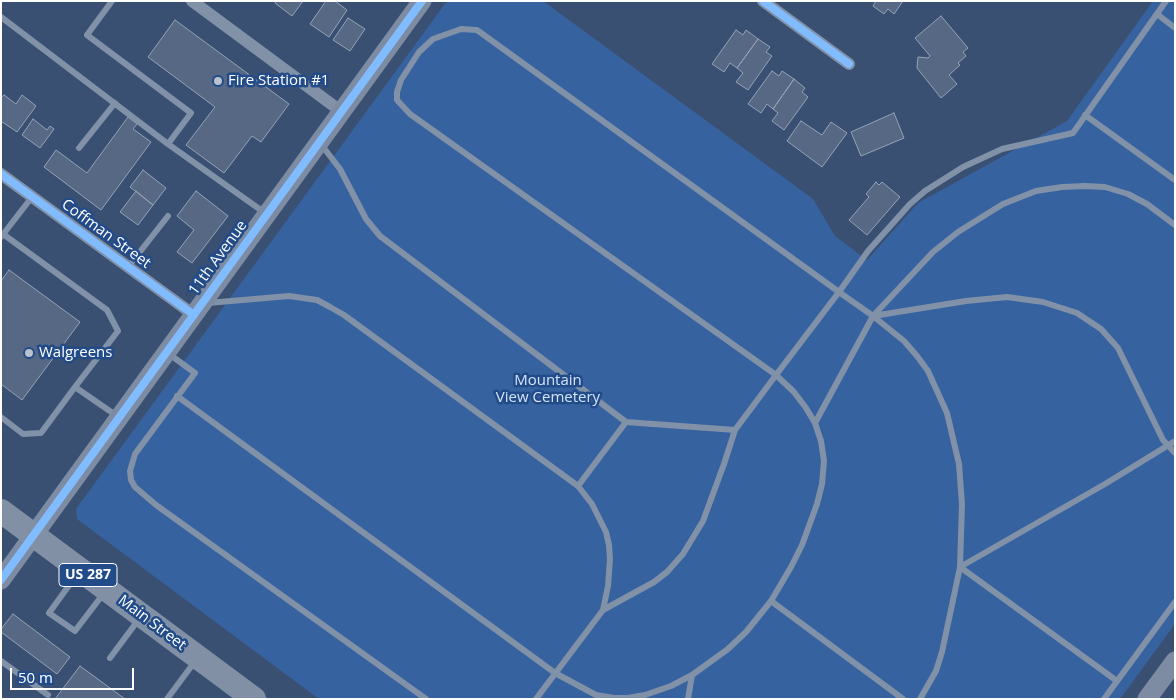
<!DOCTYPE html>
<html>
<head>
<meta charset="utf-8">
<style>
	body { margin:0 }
	#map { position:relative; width:1176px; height:700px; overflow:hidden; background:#3a5072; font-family:"Open Sans",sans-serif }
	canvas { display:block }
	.frame { position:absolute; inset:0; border:2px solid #fff; pointer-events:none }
	.scale { position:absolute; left:10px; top:668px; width:124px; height:22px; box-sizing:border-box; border:2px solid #fff; border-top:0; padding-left:6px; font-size:15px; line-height:18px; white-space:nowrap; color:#fff; -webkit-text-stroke:4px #224b8a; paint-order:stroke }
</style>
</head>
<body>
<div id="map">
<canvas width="1176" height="700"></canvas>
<div class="frame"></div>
<div class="scale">50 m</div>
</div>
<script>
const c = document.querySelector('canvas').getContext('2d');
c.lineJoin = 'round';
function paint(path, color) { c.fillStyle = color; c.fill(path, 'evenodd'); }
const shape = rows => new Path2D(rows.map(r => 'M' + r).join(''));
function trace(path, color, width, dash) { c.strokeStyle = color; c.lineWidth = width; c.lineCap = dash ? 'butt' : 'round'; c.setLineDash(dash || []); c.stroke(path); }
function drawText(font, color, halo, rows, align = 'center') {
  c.font = font + ' "Open Sans",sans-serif'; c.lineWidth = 5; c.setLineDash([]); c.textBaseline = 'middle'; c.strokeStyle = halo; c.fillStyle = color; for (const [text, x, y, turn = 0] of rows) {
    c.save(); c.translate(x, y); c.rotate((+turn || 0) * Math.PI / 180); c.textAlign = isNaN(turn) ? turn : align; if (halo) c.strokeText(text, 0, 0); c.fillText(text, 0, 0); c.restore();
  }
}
paint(shape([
	[447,1,543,1,813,199,835,236,867,260,918,203,1067,121,1153,1,1175,1,1175,624,1120,699,319,699,77,519,76,509]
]), '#3762a0');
const building = shape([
	[276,1,303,1,292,16,275,3,276,1],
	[326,1,335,1,347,10,329,37,310,24,326,1],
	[876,1,903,1,894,14,888,9,884,14,873,6,876,1],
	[941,16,968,48,963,52,966,56,958,63,960,65,949,75,957,84,941,98,917,68,918,57,928,58,930,56,915,38,941,16],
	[348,18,365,29,350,51,333,40,348,18],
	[175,20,289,104,261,142,252,136,224,173,186,145,215,107,148,57,175,20],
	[736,30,743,35,746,30,758,39,737,68,730,63,724,72,712,64,736,30],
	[758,39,770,47,766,52,772,56,748,90,736,82,743,73,737,68,758,39],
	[772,71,779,76,782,71,794,79,773,109,767,104,761,113,748,104,772,71],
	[794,79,805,88,802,92,808,97,784,130,772,121,778,113,773,109,794,79],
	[4,95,16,104,22,95,36,106,17,132,1,121,1,98,4,95],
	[894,113,904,138,861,156,851,132,894,113],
	[128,117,137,124,133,129,151,142,101,210,44,167,56,150,87,173,128,117],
	[33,119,47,130,50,126,54,129,40,148,22,135,33,119],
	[801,121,822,135,831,122,847,133,822,167,787,141,801,121],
	[143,170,166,188,153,205,130,187,143,170],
	[876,182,879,185,882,182,900,197,867,235,849,220,869,197,866,194,876,182],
	[136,191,153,205,138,225,120,212,136,191],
	[196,191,228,216,192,263,177,252,194,230,177,216,196,191],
	[9,270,80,322,22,400,1,384,1,281,9,270],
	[13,614,70,657,57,674,1,632,1,629,13,614],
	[80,666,125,699,55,699,80,666]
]);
paint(building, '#566883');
trace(building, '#95a2b5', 1);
trace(shape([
	[112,1,87,35,191,113,168,144],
	[1157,14,1175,28],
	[1,17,168,144,265,213],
	[1085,115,1175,180],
	[79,148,115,103],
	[3,234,107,310,118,331,75,387,117,416],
	[1,237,32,197],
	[128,267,168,216],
	[208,303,289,296,317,300,330,307,344,315,578,486,626,422],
	[873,316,904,341,917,356,928,371,947,413,959,464,962,504,960,567,942,652,936,671,920,699],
	[873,316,966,301,1007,297,1043,302,1077,313,1101,329,1118,348,1163,440,1175,453],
	[873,316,933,252,958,232,1003,204,1036,191,1062,187,1085,186,1105,187,1128,194,1147,204,1175,225],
	[169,354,195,373,135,454,130,471,131,480,135,487,156,505,426,699],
	[177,396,555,673,596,695,614,698,628,698,645,695,671,686,692,675,728,649,746,632,771,601,791,567,802,545,817,504,822,484,824,461,821,441,815,423,806,408,794,392,776,375,410,114,397,100,397,92,401,80,419,52,433,39,461,29,477,30,839,292,776,375,735,430,626,422,380,236,366,219,340,169,320,143],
	[1,417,23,434,41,433,75,387],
	[815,423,873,316,839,292,868,251,910,204,925,191,963,167,1002,149,1073,133,1166,1],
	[78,573,49,613,75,631,104,593],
	[771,601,903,699],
	[603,610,654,582,667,572,683,554,703,521,724,464,735,430],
	[110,658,139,619],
	[1,661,48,695],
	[1117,681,960,567,1105,484,1175,441],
	[167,699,196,660],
	[536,699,603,610,608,586,610,559,609,545,606,532,592,504,578,486],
	[688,699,692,675],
	[1104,699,1175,602]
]), '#8191a7', 6);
trace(shape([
	[192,1,342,112],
	[763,1,849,64],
	[1,174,194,315]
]), '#8191a7', 12);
trace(shape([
	[1,580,422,1],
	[1147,699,1175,661]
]), '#7d8ca3', 19);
trace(shape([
	[1,511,254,699]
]), '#8190a5', 24);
trace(shape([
	[763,1,849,64],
	[1,174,194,315],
	[1,580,422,1]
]), '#80bcff', 8);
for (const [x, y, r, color] of [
	[218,81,5,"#bac2ce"],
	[29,353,5,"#bac2ce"]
]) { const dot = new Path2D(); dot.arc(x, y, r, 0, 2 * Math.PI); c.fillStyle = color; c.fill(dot); trace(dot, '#224b8a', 2); }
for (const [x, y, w] of [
	[88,575,58]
]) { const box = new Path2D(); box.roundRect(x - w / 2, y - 11.5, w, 23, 4); c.fillStyle = '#224b8a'; c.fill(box); trace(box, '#fff', 1); }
drawText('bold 14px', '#fff', null, [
	["US 287",88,575]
]);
drawText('15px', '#fff', '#224b8a', [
	["Fire Station #1",228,81],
	["Walgreens",39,353]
], 'left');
drawText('15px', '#fff', '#224b8a', [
	["Coffman Street",106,234,36],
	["11th Avenue",218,258,-54],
	["Main Street",152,623,37]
]);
drawText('15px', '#d4e3f8', '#224b8a', [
	["Mountain",548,381],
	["View Cemetery",548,398]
]);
</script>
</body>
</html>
